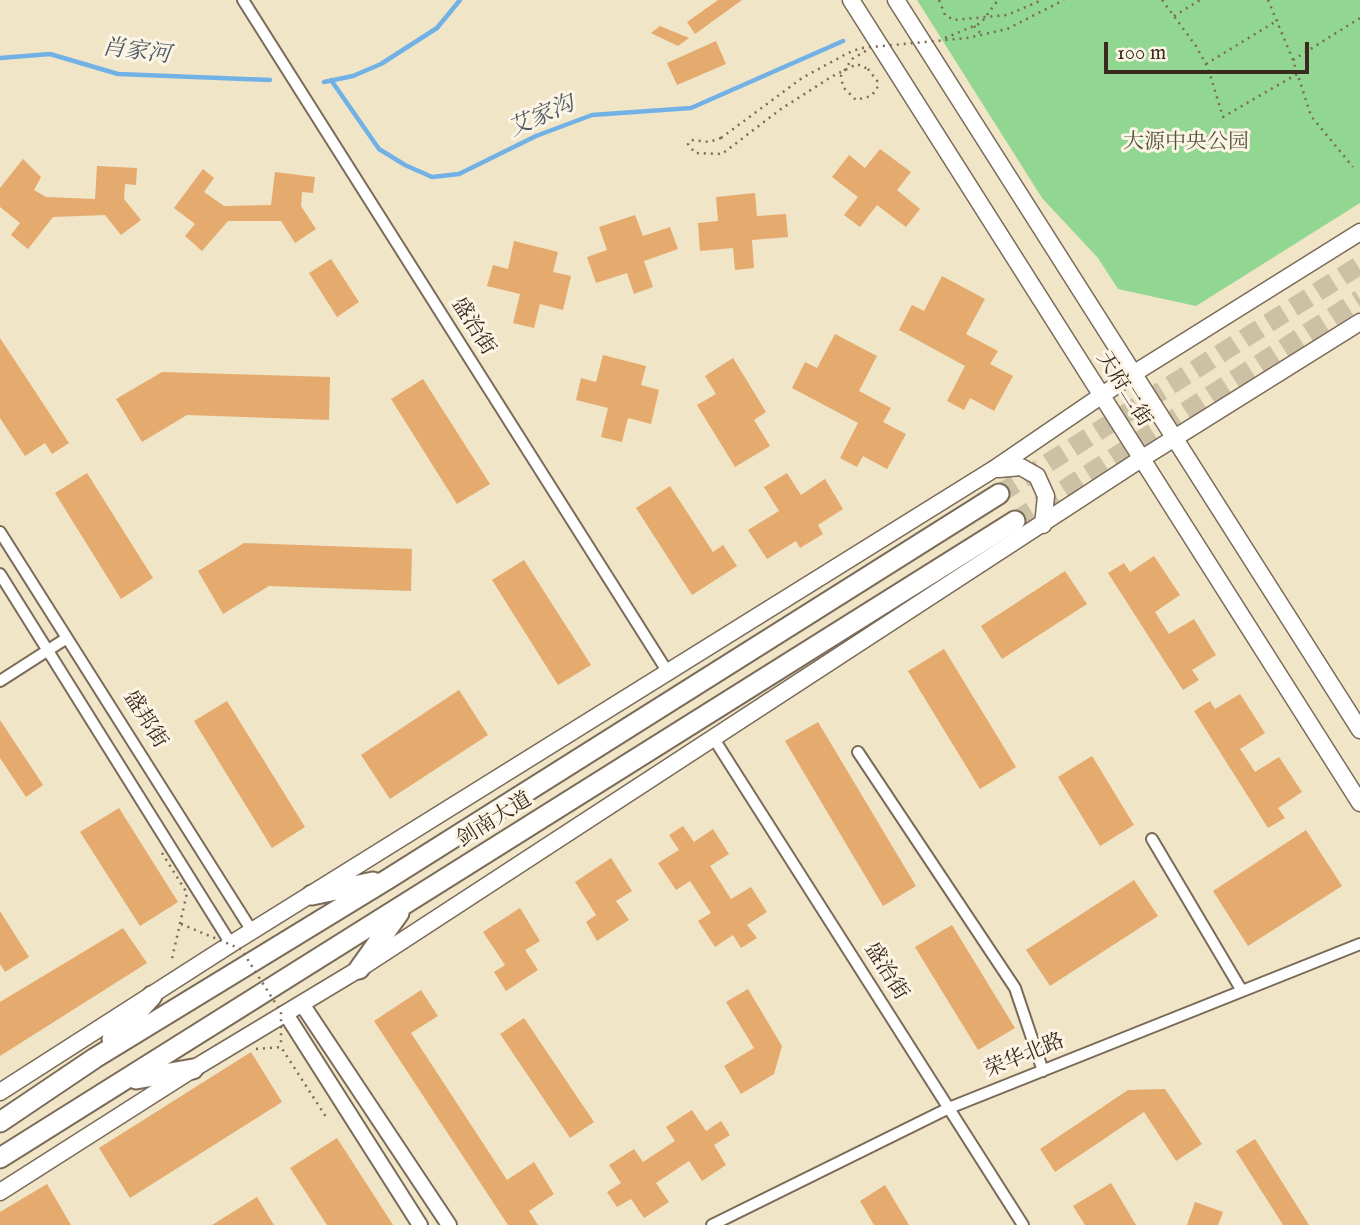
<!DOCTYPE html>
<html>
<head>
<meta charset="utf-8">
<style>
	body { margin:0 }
	#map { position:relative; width:1360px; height:1225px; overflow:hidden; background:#f0e5c7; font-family:"IM FELL English",serif }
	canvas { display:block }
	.scale { position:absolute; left:1104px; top:42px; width:205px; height:32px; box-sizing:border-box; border:4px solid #3b2a1e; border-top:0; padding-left:9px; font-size:21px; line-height:24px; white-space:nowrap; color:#3b2a1e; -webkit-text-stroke:5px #fcf5e5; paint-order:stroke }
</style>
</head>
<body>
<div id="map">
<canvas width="1360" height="1225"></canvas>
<div class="scale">100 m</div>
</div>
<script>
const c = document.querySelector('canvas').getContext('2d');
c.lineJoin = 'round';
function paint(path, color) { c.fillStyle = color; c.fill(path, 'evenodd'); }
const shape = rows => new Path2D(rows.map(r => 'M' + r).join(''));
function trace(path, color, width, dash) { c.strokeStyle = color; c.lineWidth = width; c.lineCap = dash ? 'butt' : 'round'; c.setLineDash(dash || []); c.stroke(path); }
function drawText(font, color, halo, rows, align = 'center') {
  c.font = font + ' "IM FELL English","Noto Serif SC",serif'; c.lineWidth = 6; c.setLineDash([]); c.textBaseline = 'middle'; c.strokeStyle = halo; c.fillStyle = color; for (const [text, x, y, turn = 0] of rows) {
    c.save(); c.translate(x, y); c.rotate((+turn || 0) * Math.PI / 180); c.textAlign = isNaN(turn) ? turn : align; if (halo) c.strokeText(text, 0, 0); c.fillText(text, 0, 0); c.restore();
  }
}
paint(shape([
	[917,0,1360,0,1360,203,1196,306,1118,289,1098,258,1042,198]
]), '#92d791');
trace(shape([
	[0,58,50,54,118,74,270,80],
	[331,80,379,149,405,165,432,177,459,174,536,136,592,115,691,108,843,41],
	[324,82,353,76,381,64,437,28,460,0]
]), '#72b1e5', 4.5);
paint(shape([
	[718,0,742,0,695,34,687,22],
	[660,26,689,38,678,46,651,33],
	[716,41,726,64,677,85,667,63],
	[880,149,911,172,897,190,920,209,906,227,877,205,860,227,844,215,858,197,832,177,849,155,865,168],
	[23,159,41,177,34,190,46,197,95,199,97,166,137,168,136,185,125,184,124,199,141,220,121,235,105,215,53,217,28,249,11,235,20,223,0,207,0,188],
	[203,169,214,178,204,192,224,206,271,205,275,172,315,177,313,193,302,192,301,206,316,229,295,243,281,221,228,221,202,251,185,236,195,224,174,208],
	[755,193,757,216,786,214,788,237,752,240,754,268,735,270,733,248,700,251,698,223,718,221,716,197],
	[635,215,643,236,670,227,678,249,644,261,653,287,634,294,627,273,596,283,587,257,607,250,599,227],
	[514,241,558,252,553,272,571,276,563,310,540,304,534,328,513,323,520,294,487,286,493,265,508,269],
	[331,259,359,302,337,317,309,273],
	[942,276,985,299,966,334,998,351,990,364,1013,376,994,411,970,398,964,410,947,401,965,366,899,330,912,305,924,311],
	[835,334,877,356,859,391,891,408,883,422,906,434,887,469,863,456,857,467,840,458,858,423,792,388,805,362,817,368],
	[0,338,69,443,52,454,45,443,25,456,0,418],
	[603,355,646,366,641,385,659,390,651,424,628,418,622,442,601,437,608,408,576,400,581,378,596,382],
	[733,358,766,412,754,420,770,446,735,467,697,405,716,394,705,376],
	[162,372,330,377,329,420,187,415,142,442,116,399],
	[423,379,490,484,457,504,391,399],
	[87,473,153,578,121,599,55,493],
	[787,473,801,495,825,479,843,509,818,525,823,534,800,548,796,541,767,559,748,530,779,511,764,487],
	[670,486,713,552,723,545,737,566,692,595,636,508],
	[244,543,412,549,411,591,269,586,223,614,198,571],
	[1154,556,1180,595,1155,612,1169,634,1194,619,1216,655,1192,670,1199,680,1183,690,1108,573,1124,563,1130,572],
	[524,560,591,665,558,685,492,580],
	[1065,571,1087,604,1002,659,981,626],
	[944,649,1016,767,980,789,908,671],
	[459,690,488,735,390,799,361,755],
	[1240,694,1265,733,1240,749,1255,772,1279,757,1302,792,1278,808,1285,818,1268,828,1194,711,1210,701,1215,709],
	[227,701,305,827,272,848,194,721],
	[0,720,43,785,26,797,0,758],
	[818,722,916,886,883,906,785,741],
	[1092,756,1134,825,1100,846,1058,777],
	[119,808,178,902,140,926,80,832],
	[683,826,694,842,713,829,729,854,710,866,731,899,751,887,767,912,747,925,757,938,741,948,733,935,715,947,698,921,711,913,690,881,676,890,658,863,679,850,669,835],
	[1306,830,1342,886,1248,946,1213,891],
	[611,858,632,891,616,901,629,920,597,941,586,922,596,915,575,882],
	[1134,880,1158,916,1050,986,1026,950],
	[520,908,540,941,525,950,538,970,506,991,494,972,505,965,483,932],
	[0,911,29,957,5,972,0,964],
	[952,925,1015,1028,978,1050,915,947],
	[123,928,147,963,0,1056,0,1002],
	[748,989,782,1046,774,1074,741,1094,724,1066,754,1048,726,1002],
	[421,990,438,1016,411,1033,507,1180,534,1162,554,1194,529,1211,538,1225,508,1225,374,1021],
	[524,1018,594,1122,570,1138,500,1034],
	[251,1052,282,1102,130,1198,99,1148],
	[1165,1089,1202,1144,1176,1161,1144,1112,1055,1172,1040,1149,1128,1090],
	[692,1110,706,1131,721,1121,730,1135,714,1145,726,1165,702,1181,689,1161,656,1183,669,1202,644,1218,631,1199,617,1207,607,1192,621,1183,609,1165,634,1149,643,1162,675,1141,666,1127],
	[337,1138,393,1225,327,1225,290,1168],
	[1255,1139,1309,1225,1283,1225,1236,1151],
	[1111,1183,1136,1225,1085,1225,1073,1206],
	[47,1184,71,1225,0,1225,0,1212],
	[885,1185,909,1225,874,1225,860,1201],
	[257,1197,274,1225,212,1225],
	[1195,1202,1223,1212,1218,1225,1187,1225]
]), '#e5aa6d');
trace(shape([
	[999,494,1360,265],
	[1015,521,1360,299]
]), '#ccc0a5', 19, [19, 10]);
const minor = shape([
	[243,0,669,674],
	[0,532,252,931],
	[0,574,231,944],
	[0,681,67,638],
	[714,739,1023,1225],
	[858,752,1015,988,1043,1071],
	[1152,839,1242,991],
	[712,1225,949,1108,1360,944]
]);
const tertiary = shape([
	[302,1004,449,1225],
	[286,1014,420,1225]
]);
const secondary = shape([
	[851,0,1360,803],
	[896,0,1360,730],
	[999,469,1021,467,1037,476,1046,496,1043,525],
	[0,1092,231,944,994,469,1133,374,1360,232],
	[0,1192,193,1069,359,969,1141,459,1360,322]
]);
const trunk = shape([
	[312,895,373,882],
	[359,969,399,913],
	[112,1039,152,996],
	[136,1079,193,1069],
	[0,1122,95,1058,388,879,999,494],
	[0,1158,1015,521]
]);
trace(minor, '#7a6b59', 14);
trace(tertiary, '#7a6b59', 18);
trace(secondary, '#7a6b59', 19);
trace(trunk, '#7a6b59', 23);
trace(shape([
	[939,0,945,15,954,20,1007,15,1042,0],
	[1162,0,1196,46,1208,68,1223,117,1297,74],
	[1268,0,1293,60,1311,116,1353,167],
	[1174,16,1200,0],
	[974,26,982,35],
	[1293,60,1360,18],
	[1206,64,1278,20],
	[721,138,709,142,691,140,688,144,695,153,722,154,781,109,831,77,857,64,868,69],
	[256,1049,281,1047,328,1120]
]), '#7a6b59', 2.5, [2, 5]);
trace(minor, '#fff', 10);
trace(tertiary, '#fff', 14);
trace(secondary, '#fff', 16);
trace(trunk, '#fff', 19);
trace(shape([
	[945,38,981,23,998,0],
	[868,69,878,82,877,89,871,96,856,100,843,87,841,76,852,59,869,49],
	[721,138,802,78,848,53,861,48,967,38,1007,29,1064,0],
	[162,853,187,893,171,963],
	[181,924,241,949,281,1012,281,1047]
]), '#7a6b59', 2.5, [2, 5]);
drawText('21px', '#51553b', '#fcf5e5', [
	["大源中央公园",1186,144]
]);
drawText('21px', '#3b2a1e', '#fcf5e5', [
	["盛治街",472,327,58],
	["天府二街",1123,390,58],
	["盛邦街",144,720,58],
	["剑南大道",495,821,-32],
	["盛治街",885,972,58],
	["荣华北路",1025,1057,-22]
]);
drawText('italic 23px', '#4e5964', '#fcf5e5', [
	["肖家河",136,53,7],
	["艾家沟",542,118,-24]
]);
</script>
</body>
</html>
